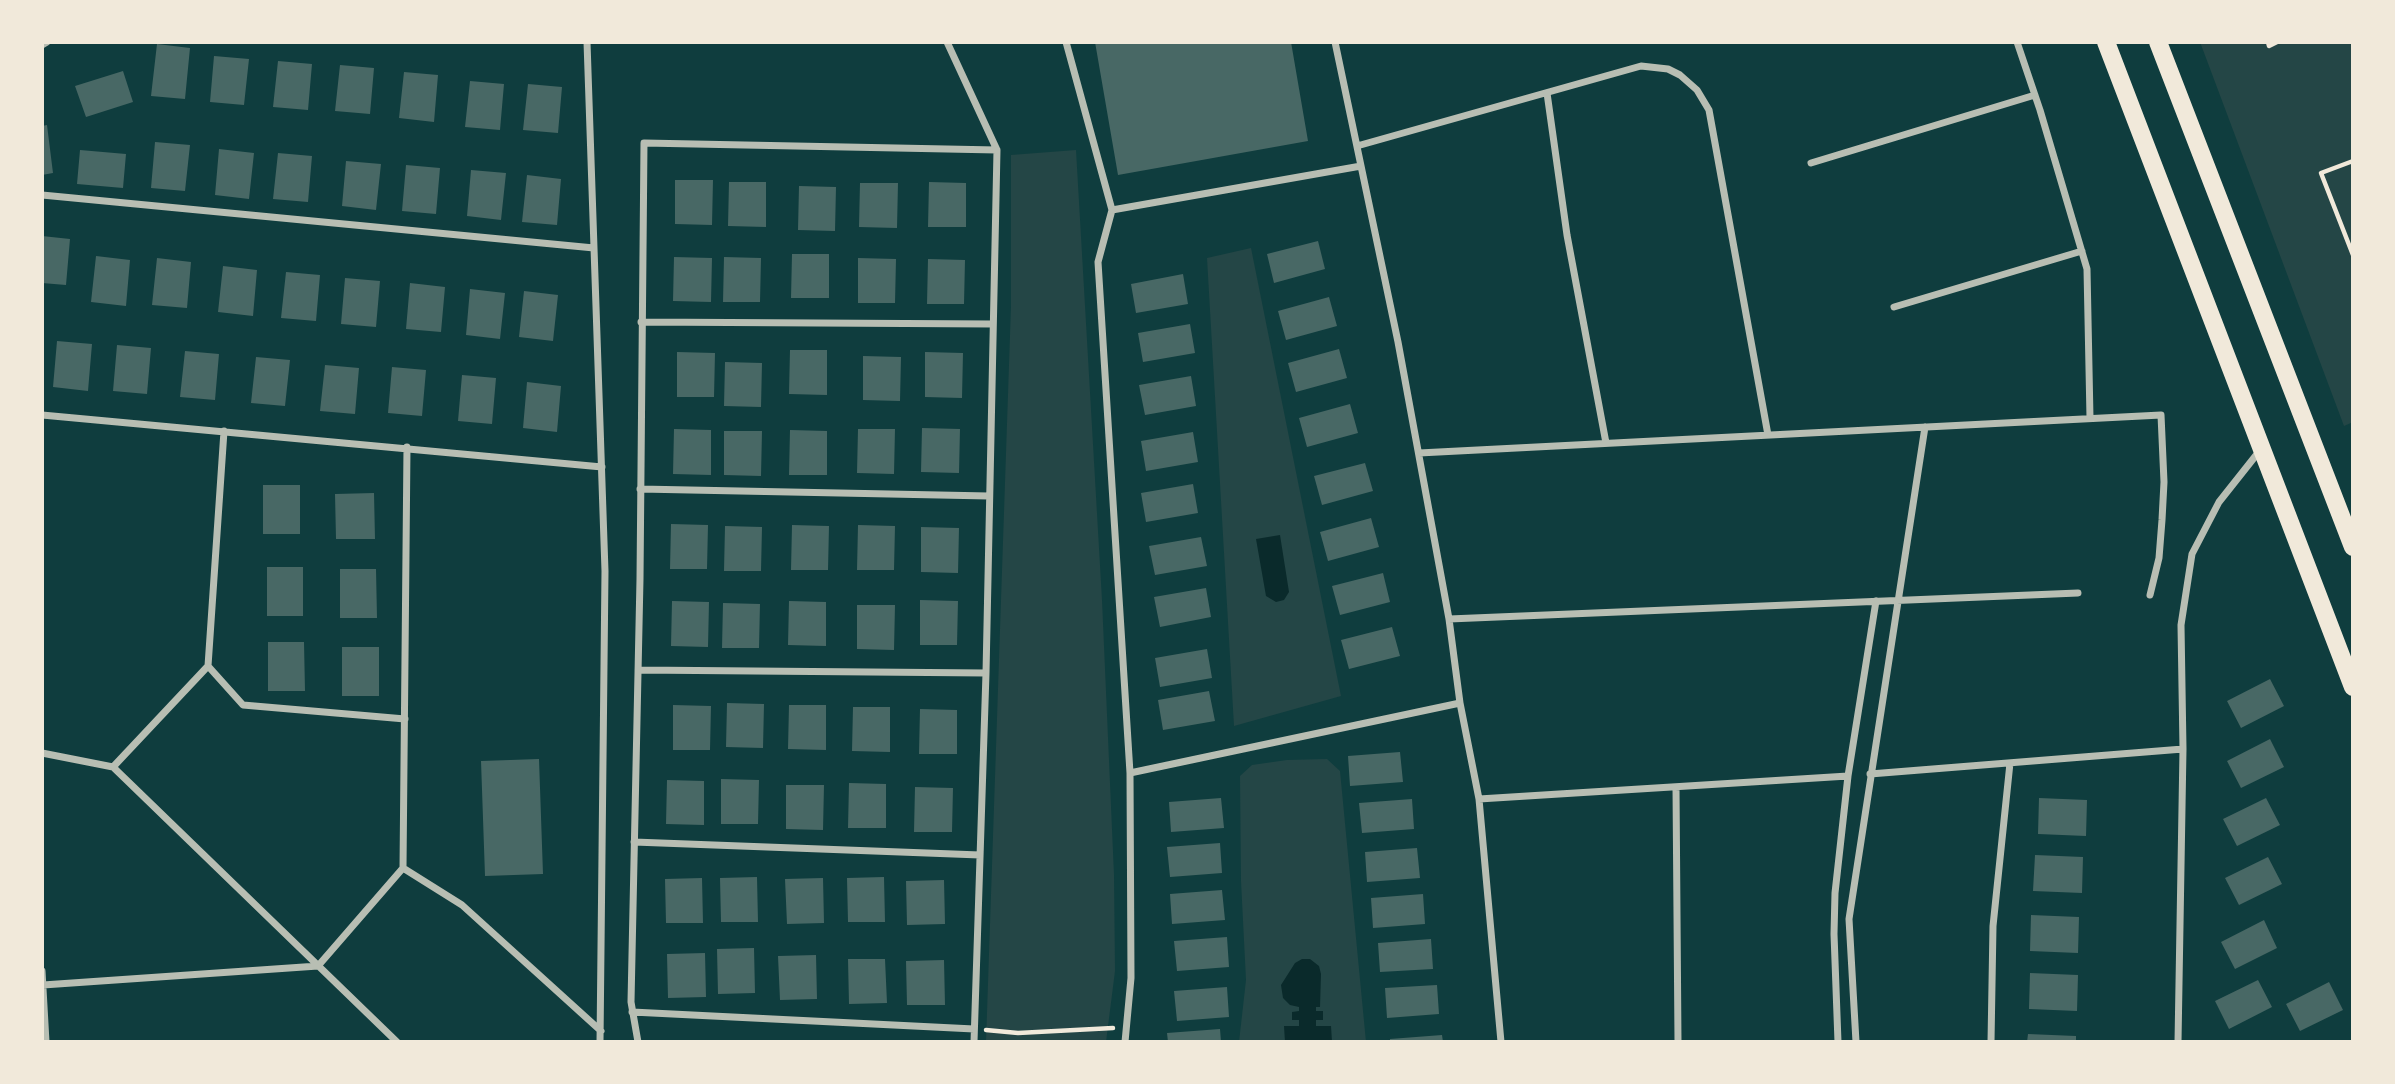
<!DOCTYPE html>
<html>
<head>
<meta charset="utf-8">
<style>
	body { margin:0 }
	#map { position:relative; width:2395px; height:1084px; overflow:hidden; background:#0f3d3e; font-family:Cabin,sans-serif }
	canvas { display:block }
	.frame { position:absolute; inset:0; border:44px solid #f1e9da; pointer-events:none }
</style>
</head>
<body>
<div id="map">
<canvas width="2395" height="1084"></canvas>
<div class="frame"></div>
</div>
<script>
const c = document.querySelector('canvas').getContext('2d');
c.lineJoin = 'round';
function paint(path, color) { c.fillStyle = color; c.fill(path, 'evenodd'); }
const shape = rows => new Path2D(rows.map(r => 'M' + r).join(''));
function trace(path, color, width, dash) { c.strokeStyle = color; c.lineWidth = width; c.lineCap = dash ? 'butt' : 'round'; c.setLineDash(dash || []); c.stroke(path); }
paint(shape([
	[2200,42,2353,42,2353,422,2344,426],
	[1076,150,1102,600,1114,875,1115,971,1106,1042,986,1042,1011,306,1011,155],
	[1251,248,1341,696,1234,726,1207,258],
	[1327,759,1340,771,1366,1042,1239,1042,1246,980,1241,881,1240,776,1252,765,1287,760]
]), '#244646');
paint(shape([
	[1280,535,1289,592,1284,600,1276,602,1266,596,1256,539],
	[1310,959,1319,966,1321,974,1320,1007,1316,1007,1316,1011,1323,1011,1323,1020,1316,1020,1316,1026,1331,1026,1332,1042,1285,1042,1284,1026,1299,1026,1299,1020,1292,1020,1292,1012,1299,1011,1299,1007,1290,1005,1283,998,1281,985,1295,963,1302,959]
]), '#0a2a2b');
paint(shape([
	[1095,42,1291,42,1308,141,1118,175],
	[157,44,190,48,185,99,151,96],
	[214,56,249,59,244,105,210,102],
	[278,61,312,64,308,110,273,107],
	[340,65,374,68,370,114,335,111],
	[123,71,133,102,86,117,75,86],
	[404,72,438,75,434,122,399,118],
	[470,81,504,84,500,130,465,127],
	[528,84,562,87,558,133,523,130],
	[47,125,53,173,42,175,42,126],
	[155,142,190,145,185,191,151,188],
	[219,149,254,153,249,199,215,195],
	[80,150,126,154,123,188,77,184],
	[278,153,312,156,308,202,273,199],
	[346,161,381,164,376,210,342,206],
	[406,165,440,168,436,214,402,211],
	[471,170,506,173,501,220,467,216],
	[527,175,561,179,557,225,522,222],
	[675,180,713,180,712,225,675,224],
	[729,182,766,182,766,227,728,226],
	[929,182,966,183,966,227,928,227],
	[860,183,898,183,897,228,859,227],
	[799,186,836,187,835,231,798,230],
	[42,236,70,239,66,285,42,283],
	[1318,241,1325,269,1274,283,1267,254],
	[792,254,829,254,829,298,791,298],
	[96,256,130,260,126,306,91,302],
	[674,257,712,258,711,302,673,301],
	[724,257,761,258,760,302,723,302],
	[157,258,191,262,187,308,152,305],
	[858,258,896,259,895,303,858,303],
	[928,259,965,260,964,304,927,304],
	[223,266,257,270,253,316,218,312],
	[286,272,320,275,316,321,281,318],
	[1183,274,1188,304,1136,313,1131,284],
	[345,278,380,281,376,327,341,324],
	[410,283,445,287,441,332,406,329],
	[470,289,505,293,500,339,466,335],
	[524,291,558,295,553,341,519,337],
	[1329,297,1337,326,1286,340,1278,311],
	[1190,324,1195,353,1143,362,1138,333],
	[57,341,92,344,88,391,53,387],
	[117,345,151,348,147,394,113,391],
	[1339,349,1347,378,1296,392,1288,363],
	[790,350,827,350,827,395,789,394],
	[185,351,219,354,215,400,180,397],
	[677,352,715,353,714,397,677,397],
	[925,352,963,353,962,398,925,397],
	[863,356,901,357,900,401,863,400],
	[256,357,290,360,285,406,251,403],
	[725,362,762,363,761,407,724,406],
	[325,365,359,368,355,414,320,411],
	[392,367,426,370,422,416,388,413],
	[462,375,496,378,492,424,458,421],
	[1191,376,1196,406,1145,415,1139,385],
	[527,382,561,386,557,432,523,428],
	[1350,404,1358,433,1307,447,1299,418],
	[922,428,960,429,959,473,921,472],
	[674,429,711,430,711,475,673,474],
	[858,429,895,429,894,474,857,473],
	[790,430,827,431,827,475,789,475],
	[724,431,762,431,761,476,724,475],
	[1193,432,1198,462,1146,471,1141,441],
	[1365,463,1373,491,1322,505,1314,476],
	[1193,484,1198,513,1146,522,1141,493],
	[263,485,300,485,300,534,263,534],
	[374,493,375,539,336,539,335,494],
	[1371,518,1379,547,1328,561,1320,532],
	[671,524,708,525,707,569,670,569],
	[792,525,829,526,828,570,791,570],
	[858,525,895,526,894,570,857,570],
	[725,526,762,527,761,571,724,571],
	[921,527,959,528,958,573,921,572],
	[1201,537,1207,566,1155,575,1149,546],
	[267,567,303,567,303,616,267,616],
	[340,569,376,569,377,618,340,618],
	[1383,573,1390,602,1340,615,1332,586],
	[1206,588,1211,617,1160,627,1154,597],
	[920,600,958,601,957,645,920,645],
	[672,601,709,602,708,647,671,646],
	[789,601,826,602,826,646,788,645],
	[723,603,760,604,759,648,722,648],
	[857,605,895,605,894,650,857,649],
	[1392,627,1400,656,1349,669,1341,640],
	[268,642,304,642,305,691,268,691],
	[342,647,379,647,379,696,342,696],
	[1207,649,1212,678,1160,687,1155,658],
	[2270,679,2284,706,2241,728,2227,701],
	[1209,691,1215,721,1163,730,1158,700],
	[727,703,764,704,763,748,726,747],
	[673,705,711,706,710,750,673,750],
	[789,705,826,705,826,750,788,749],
	[853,707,890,707,890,752,852,751],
	[920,709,957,710,957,754,919,754],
	[2270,739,2284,767,2241,788,2227,761],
	[1400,752,1403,782,1350,786,1348,756],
	[539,759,543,874,485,876,481,761],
	[721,779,759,780,758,824,721,824],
	[667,780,704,781,704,825,666,824],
	[849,783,886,784,886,828,848,828],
	[786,785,824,785,823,830,786,829],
	[915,787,953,788,952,832,914,832],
	[1221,798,1224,828,1171,832,1169,802],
	[2039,798,2087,800,2086,836,2038,834],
	[2266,798,2280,825,2237,846,2223,819],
	[1412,799,1414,829,1362,833,1359,803],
	[1220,843,1222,873,1170,877,1167,847],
	[1417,848,1420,878,1367,882,1365,852],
	[2035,855,2083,857,2082,893,2033,891],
	[2268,857,2282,884,2239,905,2225,878],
	[757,877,758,922,721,922,720,878],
	[884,877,885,922,848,922,847,878],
	[702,878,703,923,666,923,665,879],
	[823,878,824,923,787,924,785,879],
	[944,880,945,924,907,925,906,881],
	[1222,890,1225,920,1172,924,1170,894],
	[1423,894,1425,924,1373,928,1371,898],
	[2031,915,2079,917,2078,953,2030,951],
	[2264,920,2277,948,2235,969,2221,942],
	[1227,937,1229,967,1177,971,1174,941],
	[1431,939,1433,969,1380,972,1378,943],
	[754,948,755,993,718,994,717,949],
	[705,953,706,997,668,998,667,954],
	[816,955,817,999,780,1000,778,956],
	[848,959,885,959,887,1003,849,1004],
	[944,960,945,1005,907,1005,906,961],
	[2030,973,2078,975,2077,1011,2029,1009],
	[2258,980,2272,1007,2229,1029,2215,1001],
	[2329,982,2343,1010,2300,1031,2286,1004],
	[1437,985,1439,1014,1387,1018,1385,988],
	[1227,987,1229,1017,1177,1021,1174,991],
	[1220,1029,1221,1042,1168,1042,1167,1033],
	[2028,1034,2076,1036,2076,1042,2027,1042],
	[1442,1035,1443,1042,1390,1042,1390,1039]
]), '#486865');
trace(shape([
	[2268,42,2269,46,2277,42],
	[2353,161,2321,173,2353,255],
	[986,1030,1018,1033,1113,1028]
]), '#f1e9da', 4.5);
trace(shape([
	[587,42,605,571,600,1042],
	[947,42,997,150,986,673,974,1042],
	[1066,42,1112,210,1098,262,1130,773,1131,978,1125,1042],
	[1335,42,1398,342,1449,619,1460,703,1479,799,1501,1042],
	[2017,42,2040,110,2087,269,2090,418],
	[42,45,47,42],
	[1547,93,1567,235,1606,443],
	[1357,146,1641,66,1668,69,1680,75,1697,90,1709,110,1768,435],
	[1811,163,2035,95],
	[42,195,594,248],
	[1112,210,1361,166],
	[1894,307,2082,251],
	[641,322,993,324],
	[42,415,602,467],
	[1419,453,2161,415,2164,482,2162,520,2159,558,2150,595],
	[640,489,989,496],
	[1449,619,2078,593],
	[208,666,224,431],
	[208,666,243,705,405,719],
	[638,670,986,673],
	[42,753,113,767,397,1042],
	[113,767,208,666],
	[1130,773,1460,703],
	[1870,774,2183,749],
	[1676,787,1678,1042],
	[1479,799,1848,776],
	[634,842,980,855],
	[403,868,462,905,601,1031],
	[42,971,46,1042],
	[43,985,318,966,403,868,407,447],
	[632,1012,974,1029],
	[638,1042,631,1002,640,579,644,143,997,150],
	[1838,1042,1834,934,1835,893,1848,776,1876,601],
	[1856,1042,1849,919,1925,427],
	[1991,1042,1993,926,2010,763],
	[2178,1042,2183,749,2181,625,2192,554,2219,502,2261,449]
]), '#b8beb3', 7);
trace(shape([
	[2106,42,2353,687],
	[2158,42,2353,547]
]), '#f1e9da', 18);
</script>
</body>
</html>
